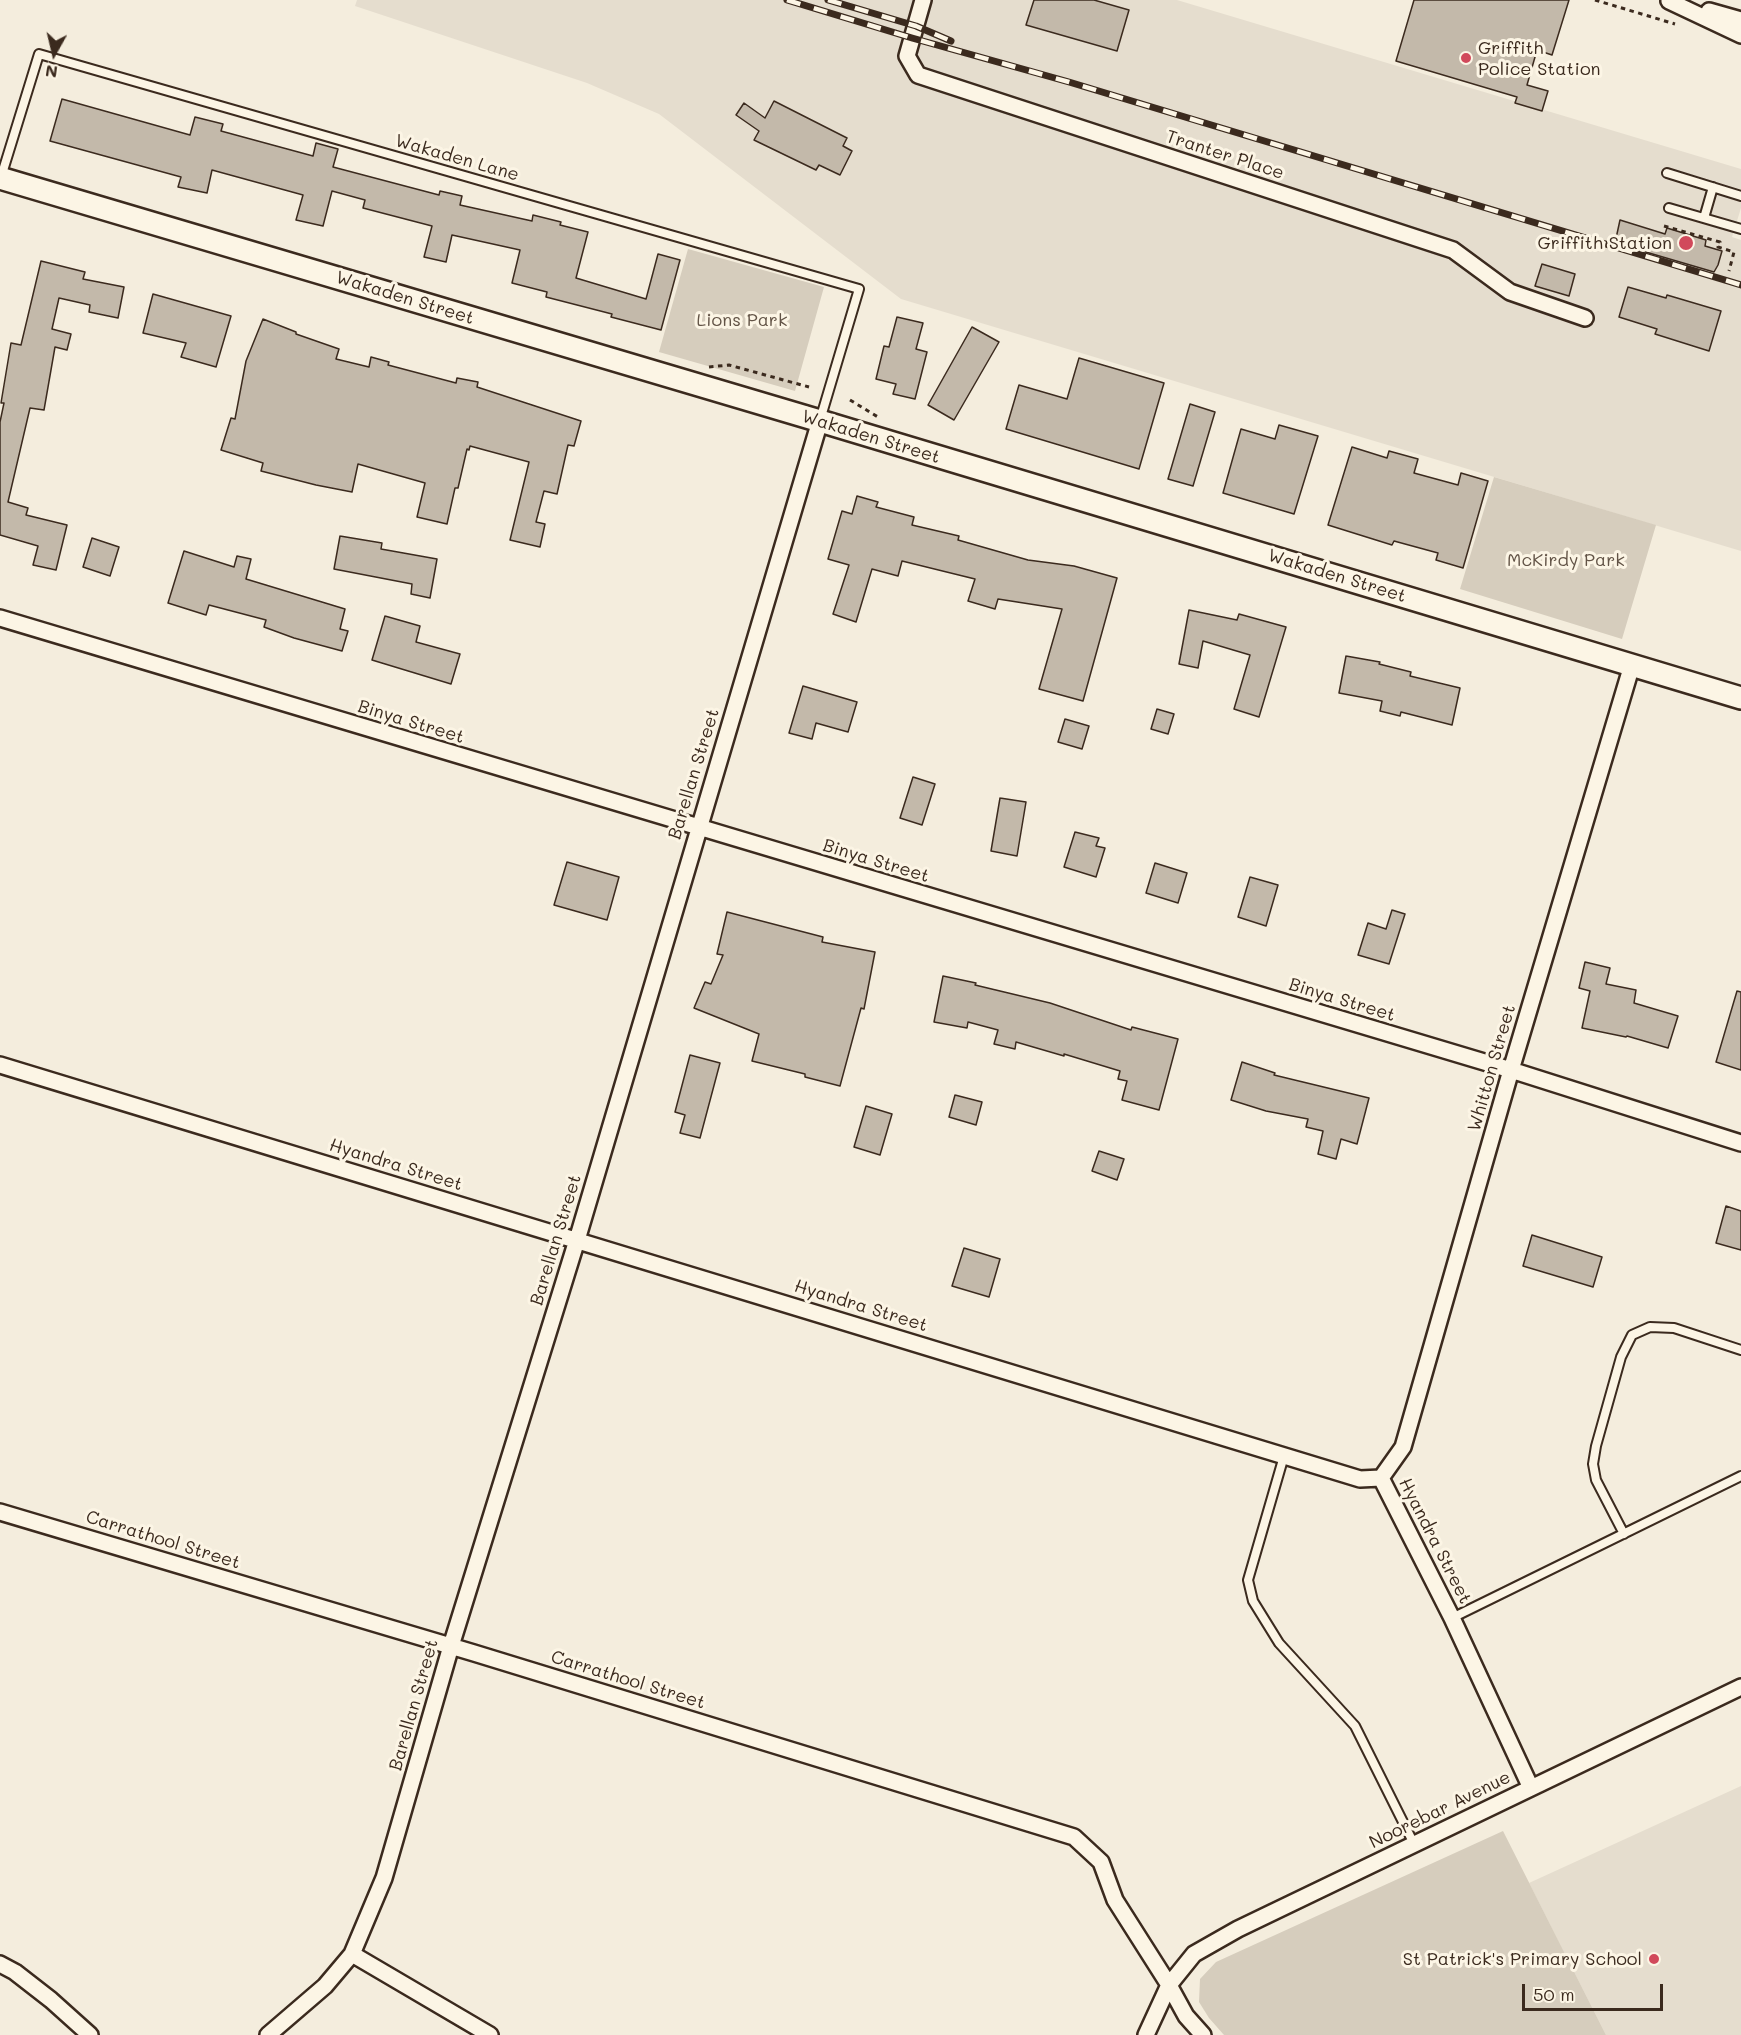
<!DOCTYPE html>
<html>
<head>
<meta charset="utf-8">
<style>
	body { margin:0 }
	#map { position:relative; width:1741px; height:2035px; overflow:hidden; background:#f4eddd; font-family:Mali,sans-serif }
	canvas { display:block }
	.north { position:absolute; left:24px; top:24px; width:60px; height:60px; -webkit-text-stroke:4px #fcf5e5; paint-order:stroke; rotate:188deg; font-size:16px; font-weight:700; line-height:24px; text-align:center; color:#3b2a1e }
	.north::after { content:''; display:block; margin:auto; width:21px; height:27px; background:#3b2a1e; clip-path:polygon(50% 0,100% 100%,50% 72%,0 100%) }
	.scale { position:absolute; left:1522px; top:1984px; width:141px; height:27px; box-sizing:border-box; border:3px solid #3b2a1e; border-top:0; padding-left:8px; font-size:18px; line-height:21px; white-space:nowrap; color:#3b2a1e; -webkit-text-stroke:4px #fcf5e5; paint-order:stroke }
</style>
</head>
<body>
<div id="map">
<canvas width="1741" height="2035"></canvas>
<div class="north">N</div>
<div class="scale">50 m</div>
</div>
<script>
const c = document.querySelector('canvas').getContext('2d');
c.lineJoin = 'round';
function paint(path, color) { c.fillStyle = color; c.fill(path, 'evenodd'); }
const shape = rows => new Path2D(rows.map(r => 'M' + r).join(''));
function trace(path, color, width, dash) { c.strokeStyle = color; c.lineWidth = width; c.lineCap = dash ? 'butt' : 'round'; c.setLineDash(dash || []); c.stroke(path); }
function drawText(font, color, halo, rows, align = 'center') {
  c.font = font + ' Mali,sans-serif'; c.lineWidth = 6; c.setLineDash([]); c.textBaseline = 'middle'; c.strokeStyle = halo; c.fillStyle = color; for (const [text, x, y, turn = 0] of rows) {
    c.save(); c.translate(x, y); c.rotate((+turn || 0) * Math.PI / 180); c.textAlign = isNaN(turn) ? turn : align; if (halo) c.strokeText(text, 0, 0); c.fillText(text, 0, 0); c.restore();
  }
}
paint(shape([
	[357,0,1177,0,1741,169,1741,208,1732,237,1741,240,1741,551,901,299,659,114,587,83,355,6],
	[1741,1786,1741,2035,1606,2035,1529,1883]
]), '#e5ddce');
paint(shape([
	[688,249,824,287,795,391,659,352],
	[1494,477,1656,525,1622,639,1460,589],
	[1503,1831,1606,2035,1224,2035,1209,2018,1199,2002,1200,1979,1216,1962]
]), '#d6cdbd');
const building = shape([
	[1034,0,1094,0,1129,10,1117,51,1026,25,1034,0],
	[1414,0,1569,0,1552,55,1537,50,1527,85,1548,91,1542,111,1515,103,1517,97,1396,61,1414,0],
	[62,99,190,135,195,117,223,124,221,131,313,156,316,143,338,149,333,167,439,195,440,191,462,196,460,205,532,221,533,215,561,222,560,225,588,232,576,278,646,299,658,254,680,260,661,330,611,317,612,314,546,297,547,292,512,283,520,250,452,235,446,262,424,257,432,226,363,208,365,200,332,191,323,226,296,220,303,195,212,170,207,193,178,187,181,177,50,141,62,99],
	[774,101,847,138,843,146,852,151,840,175,819,165,816,170,754,140,759,131,736,115,744,103,765,118,774,101],
	[1620,220,1665,234,1667,228,1706,240,1705,246,1722,251,1718,265,1714,272,1615,243,1620,220],
	[41,261,85,272,83,279,124,287,118,318,89,312,90,305,59,298,52,329,71,334,67,350,55,347,44,410,30,408,8,502,28,508,26,515,67,525,56,570,33,565,38,546,0,535,0,422,4,403,1,403,11,343,21,345,41,261],
	[1542,264,1575,274,1569,296,1535,286,1542,264],
	[1628,287,1666,298,1667,295,1721,311,1709,351,1655,334,1657,329,1619,317,1628,287],
	[153,294,231,316,216,367,181,357,186,343,143,333,153,294],
	[897,317,923,323,916,349,927,352,915,399,893,394,896,384,876,379,884,346,889,347,897,317],
	[263,319,296,332,296,334,339,349,336,359,369,367,371,357,389,362,388,365,456,383,457,378,478,382,477,387,581,421,574,446,568,445,557,494,544,491,536,522,545,524,540,547,510,540,529,462,470,446,469,450,467,449,458,488,455,488,447,524,417,517,425,483,358,464,352,492,316,485,261,471,263,463,221,450,231,418,235,419,246,361,263,319],
	[972,327,999,342,954,420,928,405,972,327],
	[1079,358,1164,383,1139,469,1006,429,1019,385,1067,399,1079,358],
	[1190,404,1215,412,1193,486,1168,479,1190,404],
	[1279,425,1318,436,1294,514,1223,493,1241,429,1275,439,1279,425],
	[1352,447,1387,458,1389,451,1418,459,1414,473,1458,485,1461,473,1488,481,1463,568,1436,560,1438,553,1394,541,1392,545,1328,525,1352,447],
	[857,496,878,502,876,507,914,517,912,525,959,536,958,540,1028,560,1074,566,1117,578,1083,701,1039,689,1062,609,998,599,995,609,968,601,975,579,902,561,898,576,872,569,856,622,833,614,849,565,828,559,842,511,852,514,857,496],
	[340,536,382,543,381,549,437,559,430,598,411,594,412,584,334,569,340,536],
	[92,538,119,547,110,576,83,567,92,538],
	[184,551,234,567,237,556,251,559,246,579,345,609,340,629,348,631,342,651,294,638,264,627,266,620,209,605,206,615,168,603,184,551],
	[1189,610,1237,620,1239,614,1286,627,1259,717,1234,709,1250,655,1203,641,1198,668,1179,664,1189,610],
	[385,616,420,626,416,642,460,654,451,684,372,660,385,616],
	[1346,656,1380,662,1379,664,1411,672,1410,676,1460,688,1452,725,1401,712,1400,716,1380,711,1382,701,1339,693,1346,656],
	[803,686,857,702,848,732,816,723,812,739,789,733,803,686],
	[1157,709,1174,714,1168,734,1151,729,1157,709],
	[1065,719,1089,726,1082,749,1058,742,1065,719],
	[913,777,935,784,922,825,900,818,913,777],
	[1000,798,1026,802,1017,856,991,851,1000,798],
	[1075,832,1099,838,1096,846,1105,848,1096,877,1064,867,1075,832],
	[567,862,619,877,607,920,554,905,567,862],
	[1155,863,1187,873,1178,903,1146,893,1155,863],
	[1250,877,1278,885,1266,926,1238,917,1250,877],
	[1392,910,1405,914,1389,964,1358,955,1368,923,1386,929,1392,910],
	[727,912,823,937,822,942,875,952,864,1009,861,1008,840,1086,805,1077,805,1074,752,1061,759,1034,694,1008,705,982,711,984,723,955,717,954,727,912],
	[1585,962,1610,968,1606,984,1636,990,1634,1003,1678,1016,1668,1048,1627,1036,1626,1037,1582,1028,1590,991,1579,988,1585,962],
	[943,976,976,983,975,985,1050,1003,1131,1030,1132,1027,1178,1039,1159,1110,1122,1100,1127,1081,1118,1079,1120,1071,1064,1054,1064,1056,1016,1042,1015,1049,994,1044,998,1030,968,1022,967,1028,934,1022,943,976],
	[1737,991,1741,992,1741,1070,1716,1062,1737,991],
	[690,1055,720,1063,700,1138,680,1133,685,1115,675,1112,690,1055],
	[1242,1062,1275,1073,1274,1075,1369,1098,1357,1144,1341,1139,1336,1159,1318,1154,1323,1131,1306,1127,1308,1119,1266,1111,1231,1100,1242,1062],
	[955,1095,982,1102,976,1125,949,1117,955,1095],
	[866,1106,892,1114,880,1155,854,1147,866,1106],
	[1099,1151,1124,1159,1117,1180,1092,1171,1099,1151],
	[1726,1206,1741,1211,1741,1250,1716,1243,1726,1206],
	[1532,1235,1602,1257,1593,1287,1523,1266,1532,1235],
	[964,1248,1000,1259,989,1297,952,1286,964,1248]
]);
paint(building, '#c3b9aa');
trace(building, '#3b2a1e', 1.5);
const lane = shape([
	[1667,173,1741,196],
	[1,177,39,54,859,289,820,420],
	[1669,208,1741,229],
	[1704,218,1713,187],
	[1284,1456,1248,1580,1253,1601,1279,1643,1355,1726,1414,1844],
	[1624,1534,1596,1480,1593,1464,1596,1446,1621,1357,1632,1335,1650,1327,1674,1328,1741,1350],
	[1452,1618,1741,1476]
]);
const street = shape([
	[923,0,907,56,918,75,1453,250,1510,292,1585,318],
	[1669,1,1741,35],
	[1709,11,1741,20],
	[0,618,1511,1070,1741,1143],
	[0,1065,1360,1479,1381,1478],
	[1381,1478,1403,1447,1511,1070,1632,665],
	[1381,1478,1452,1618,1531,1788],
	[0,1512,474,1653,1074,1837,1101,1862,1115,1900,1169,1985,1186,2016,1203,2035],
	[352,1954,490,2035],
	[0,1964,15,1972,51,2000,90,2035],
	[268,2035,325,1986,352,1954,384,1878,451,1646,577,1240,820,421],
	[1146,2035,1169,1985,1194,1954,1238,1929,1741,1687]
]);
const secondary = shape([
	[0,178,820,421,1741,698]
]);
trace(lane, '#3b2a1e', 12);
trace(street, '#3b2a1e', 20);
trace(secondary, '#3b2a1e', 26);
trace(shape([
	[1595,0,1675,24],
	[1664,226,1720,242,1718,247,1734,252,1729,271],
	[709,367,729,365,809,387],
	[850,400,878,417]
]), '#3b2a1e', 3, [4.5, 4.5]);
trace(lane, '#fcf5e5', 8);
trace(street, '#fcf5e5', 15);
trace(secondary, '#fcf5e5', 21);
const rail = shape([
	[787,0,912,38,1069,82,1741,285],
	[828,0,916,26,951,41]
]);
trace(rail, '#3b2a1e', 7);
trace(rail, '#fcf5e5', 4.5, [14]);
for (const [x, y, r, color] of [
	[1466,58,6,"#d1495b"],
	[1686,243,8,"#d1495b"],
	[1654,1959,6,"#d1495b"]
]) { const dot = new Path2D(); dot.arc(x, y, r, 0, 2 * Math.PI); c.fillStyle = color; c.fill(dot); trace(dot, '#fcf5e5', 2); }
drawText('18px', '#3b2a1e', '#fcf5e5', [
	["Griffith",1478,48,"left"],
	["Police Station",1478,69,"left"],
	["Griffith Station",1672,243],
	["St Patrick's Primary School",1642,1959]
], 'right');
drawText('18px', '#3b2a1e', '#fcf5e5', [
	["Tranter Place",1225,155,18],
	["Wakaden Lane",457,158,16],
	["Wakaden Street",405,298,17],
	["Wakaden Street",871,437,17],
	["Wakaden Street",1337,576,17],
	["Binya Street",411,722,17],
	["Barellan Street",694,774,-73],
	["Binya Street",876,861,17],
	["Binya Street",1342,1000,17],
	["Whitton Street",1492,1068,-74],
	["Hyandra Street",396,1165,17],
	["Barellan Street",556,1240,-73],
	["Hyandra Street",861,1306,17],
	["Carrathool Street",163,1540,17],
	["Hyandra Street",1435,1541,63],
	["Carrathool Street",628,1680,17],
	["Barellan Street",414,1705,-74],
	["Noorebar Avenue",1440,1810,-26]
]);
drawText('18px', '#625346', '#fcf5e5', [
	["Lions Park",742,320],
	["McKirdy Park",1566,560]
]);
</script>
</body>
</html>
